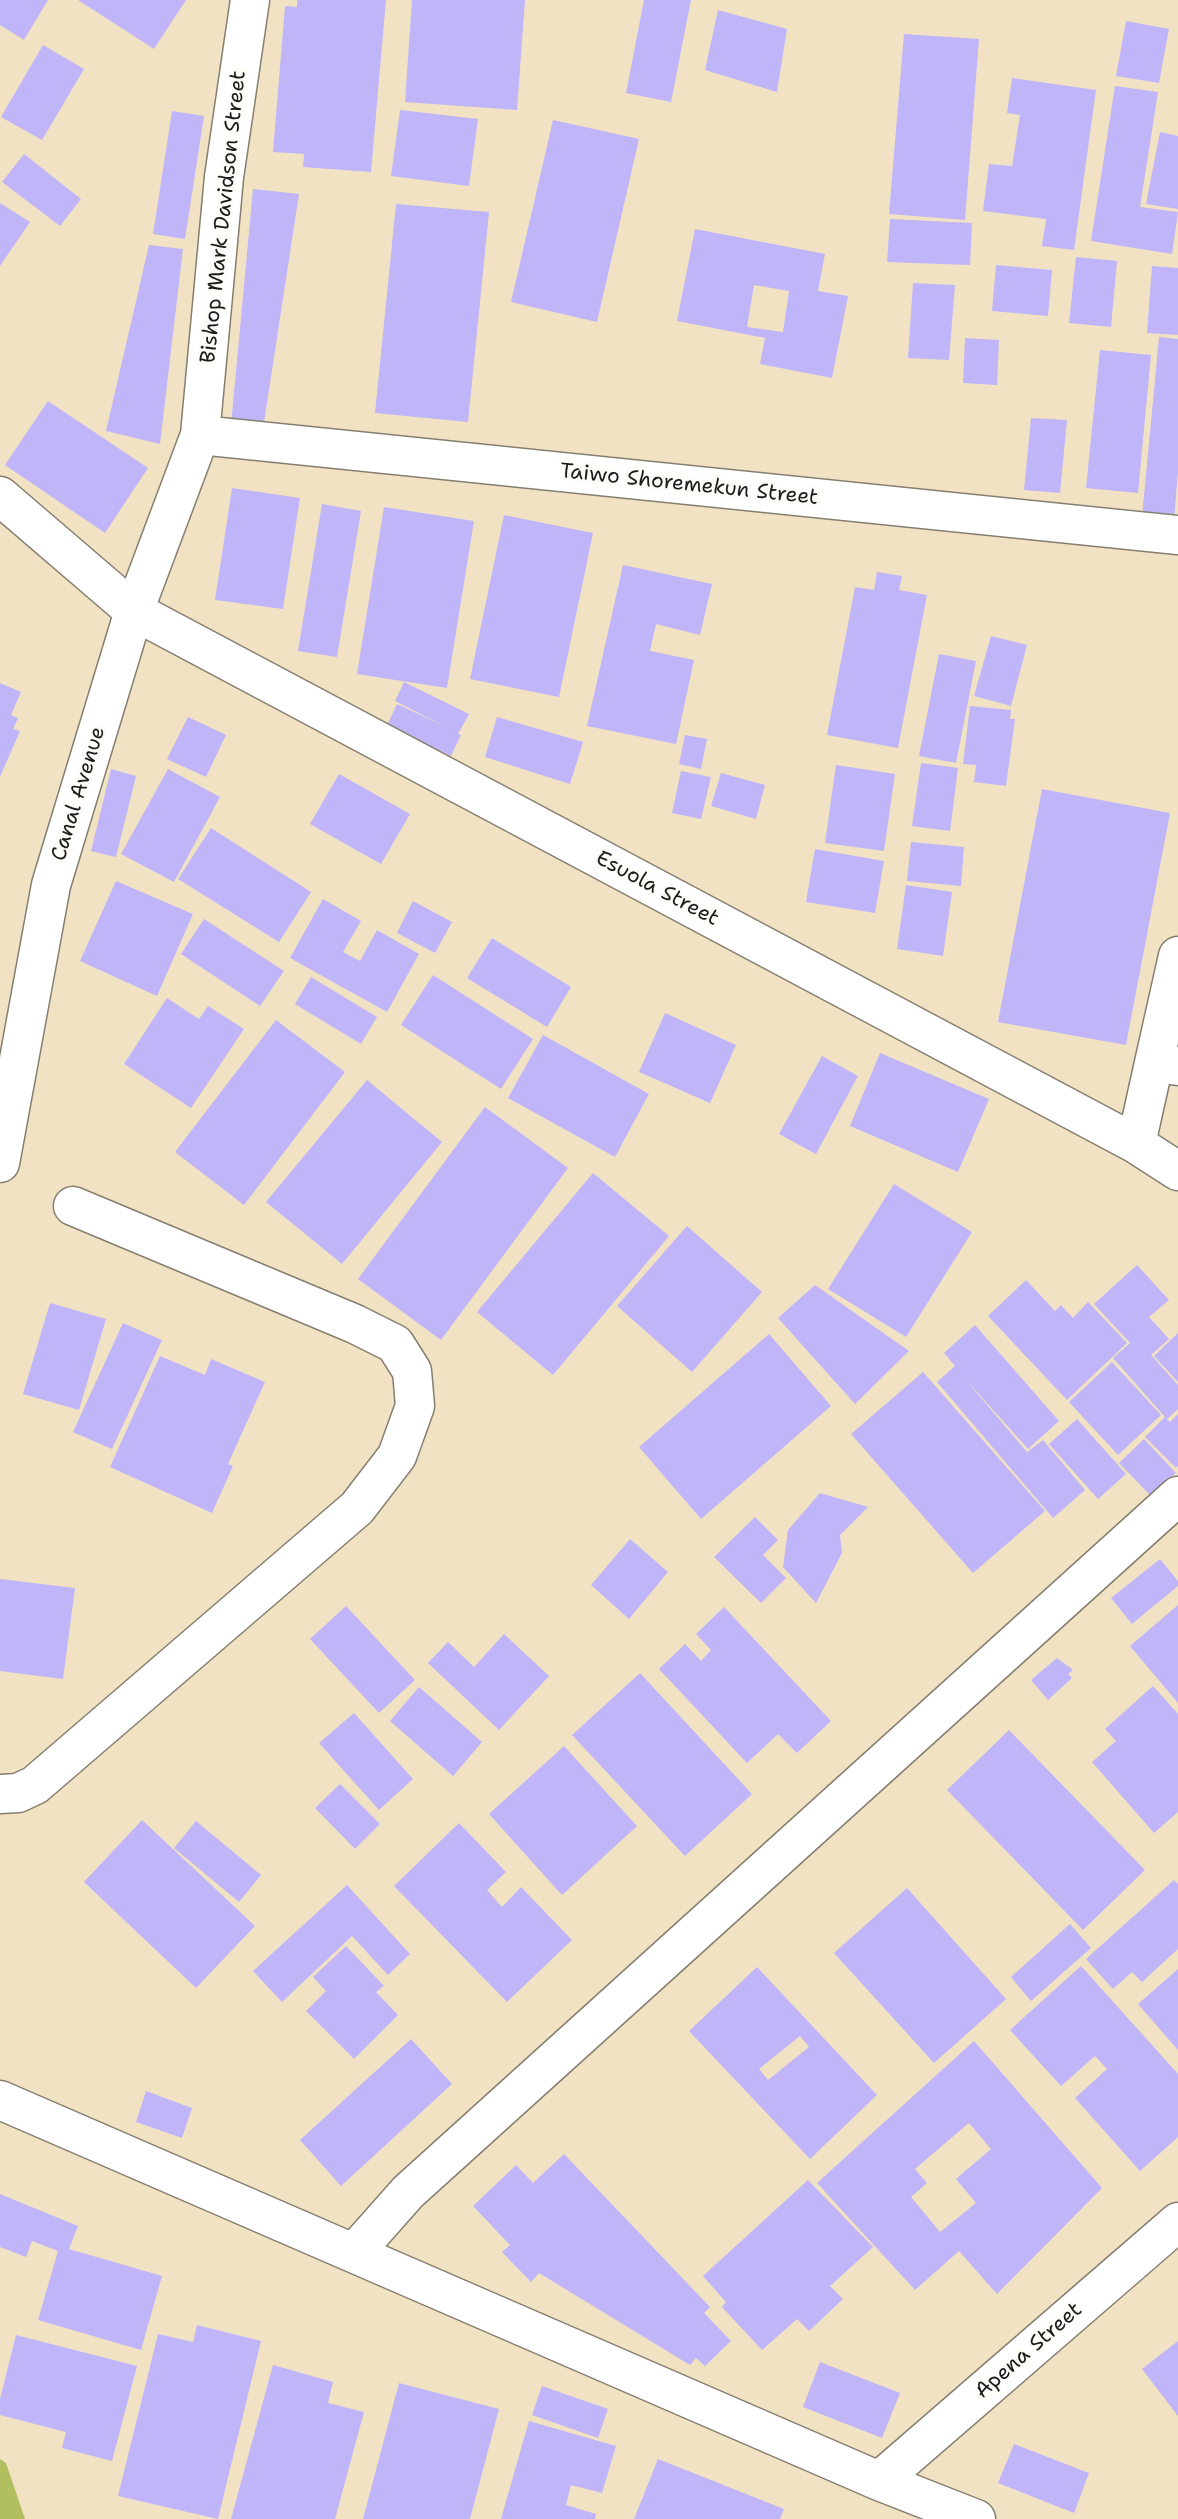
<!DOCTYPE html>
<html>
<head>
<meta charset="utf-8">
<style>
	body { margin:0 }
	canvas { display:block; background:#f1e2c4 }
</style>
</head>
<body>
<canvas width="1178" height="2519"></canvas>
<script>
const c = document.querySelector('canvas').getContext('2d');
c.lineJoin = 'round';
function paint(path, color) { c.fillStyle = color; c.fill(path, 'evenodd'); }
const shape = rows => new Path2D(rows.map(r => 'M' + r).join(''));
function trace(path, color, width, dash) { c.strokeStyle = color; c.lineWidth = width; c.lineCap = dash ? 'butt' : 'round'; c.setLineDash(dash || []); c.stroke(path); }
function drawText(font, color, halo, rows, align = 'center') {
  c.font = font + ' "Shantell Sans",sans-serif'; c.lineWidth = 6; c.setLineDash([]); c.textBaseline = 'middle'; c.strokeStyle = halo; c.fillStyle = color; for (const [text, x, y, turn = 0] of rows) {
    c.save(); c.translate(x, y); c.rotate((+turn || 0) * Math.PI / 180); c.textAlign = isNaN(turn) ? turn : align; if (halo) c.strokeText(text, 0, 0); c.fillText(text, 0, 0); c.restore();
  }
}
paint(shape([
	[0,2459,6,2463,25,2519,0,2519]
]), '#b1bf61');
paint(shape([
	[0,0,48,0,24,40,0,25],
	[78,0,186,0,154,49],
	[297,0,386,0,371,172,303,167,304,154,273,152,285,6,297,7],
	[412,0,525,0,517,110,405,102],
	[644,0,691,0,671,102,626,93],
	[718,10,787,29,777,92,705,70],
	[1126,21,1169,29,1159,83,1116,76],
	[904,34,979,39,965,220,889,214],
	[43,45,84,69,42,140,1,117],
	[1012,78,1096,90,1074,250,1042,246,1046,219,983,211,989,164,1012,166,1020,115,1007,113],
	[1115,86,1158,92,1140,207,1178,212,1172,254,1091,241],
	[400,110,478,119,469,186,391,176],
	[172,111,204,116,185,239,153,234],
	[553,120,639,139,597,322,511,302],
	[1160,132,1178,136,1178,209,1146,204],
	[24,154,81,199,60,226,2,182],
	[253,189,299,194,263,429,231,425],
	[0,203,30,222,0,266],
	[396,204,489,212,468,422,375,413],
	[890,219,972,223,970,265,887,262],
	[695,229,825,254,818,291,848,296,832,378,760,364,765,338,677,321],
	[754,285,789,291,783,332,747,327],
	[149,245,183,249,160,444,106,431],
	[1076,257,1117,261,1111,327,1069,323],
	[996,265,1052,270,1048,316,992,311],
	[1152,266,1178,268,1178,335,1147,333],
	[913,283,955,285,949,360,908,358],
	[1159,337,1178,339,1178,471,1174,520,1142,517],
	[965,338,999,340,997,385,963,383],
	[1100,350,1151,355,1138,493,1086,488],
	[48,401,148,468,105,533,5,465],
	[1031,418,1067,420,1060,493,1024,490],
	[232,488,300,498,283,609,215,600],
	[322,504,361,511,337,657,298,651],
	[384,507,474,521,447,688,357,674],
	[504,515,593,533,559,697,470,679],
	[623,565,712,584,700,635,656,624,650,651,694,660,676,744,587,726],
	[877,572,902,576,899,590,927,595,898,748,827,735,855,587,874,590],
	[991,636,1027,645,1011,706,974,696],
	[939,654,976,661,956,763,919,756],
	[404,682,469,714,458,734,461,735,451,756,387,725,397,704,446,727,395,701],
	[0,683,21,692,11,715,18,718,13,729,20,731,0,777],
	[970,706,1011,710,1010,719,1015,719,1006,786,974,782,976,765,963,764],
	[188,717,226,735,206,777,167,759],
	[497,717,583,742,570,784,485,757],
	[685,735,707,739,701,769,679,764],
	[921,763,958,768,950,831,912,826],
	[836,765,895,774,884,851,825,843],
	[111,769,136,776,116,857,91,851],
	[168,769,220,797,174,882,121,854],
	[681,771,711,777,701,819,672,813],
	[721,773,765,785,756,819,711,806],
	[339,774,410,814,381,864,310,824],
	[1042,789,1170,813,1126,1045,998,1022],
	[211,828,311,892,279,942,178,879],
	[911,842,964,847,961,886,907,881],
	[815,849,884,861,875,913,806,902],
	[116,881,193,914,157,996,80,961],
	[906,885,952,892,943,956,897,949],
	[323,899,361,921,343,952,360,961,377,930,419,954,387,1012,290,958],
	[413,901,452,922,435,953,397,933],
	[204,919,284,971,260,1006,181,954],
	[492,938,571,987,547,1027,467,978],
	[433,975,533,1039,501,1089,401,1025],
	[311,977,377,1017,361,1044,295,1004],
	[167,998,199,1019,208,1006,244,1029,191,1108,124,1064],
	[665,1013,736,1045,710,1103,639,1072],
	[276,1020,345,1072,244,1205,175,1152],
	[543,1035,649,1094,615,1157,508,1098],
	[880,1053,989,1099,958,1172,850,1126],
	[822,1056,858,1076,816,1154,779,1134],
	[367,1080,442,1142,342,1264,266,1202],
	[485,1107,568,1168,441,1340,358,1279],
	[593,1173,669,1236,553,1375,477,1312],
	[894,1184,972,1232,906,1337,828,1289],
	[687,1226,762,1292,692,1372,617,1306],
	[1137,1265,1169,1300,1149,1317,1169,1339,1151,1355,1178,1385,1178,1409,1167,1419,1170,1422,1178,1414,1178,1466,1176,1468,1145,1437,1165,1417,1113,1358,1130,1343,1094,1304],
	[1026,1280,1055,1311,1061,1305,1073,1318,1088,1302,1127,1343,1067,1400,988,1316],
	[815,1285,909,1351,855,1404,778,1318],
	[50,1303,106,1319,79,1410,23,1394],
	[123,1323,162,1340,112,1449,73,1432],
	[975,1325,1059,1421,1028,1449,960,1373,1027,1452,1043,1440,1085,1490,1053,1518,937,1382,955,1366,944,1353],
	[1178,1333,1178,1382,1154,1356],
	[769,1334,831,1406,701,1519,639,1447],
	[160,1356,205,1375,211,1359,265,1382,228,1464,233,1466,212,1513,110,1467],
	[1112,1362,1161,1415,1118,1455,1069,1402],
	[923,1372,1045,1511,973,1573,851,1434],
	[1077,1419,1126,1474,1098,1499,1049,1444],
	[1144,1439,1176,1473,1152,1497,1119,1463],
	[820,1493,868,1507,840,1535,842,1553,816,1603,783,1567,788,1530],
	[755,1517,778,1540,763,1555,786,1578,761,1603,714,1557],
	[630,1539,668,1572,629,1619,591,1585],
	[1160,1559,1178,1581,1178,1586,1132,1624,1111,1598],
	[0,1579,75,1588,63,1679,0,1671],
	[1178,1605,1178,1703,1130,1646],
	[346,1606,415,1680,379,1713,310,1639],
	[724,1607,831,1721,797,1753,778,1734,747,1763,659,1669,685,1644,701,1661,711,1650,696,1634],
	[504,1634,549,1676,499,1730,428,1663,448,1642,474,1667],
	[1057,1658,1073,1670,1068,1674,1072,1678,1048,1700,1031,1680],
	[640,1673,752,1794,685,1856,572,1735],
	[1153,1686,1178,1714,1178,1812,1154,1833,1092,1762,1116,1741,1105,1729],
	[419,1687,482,1742,453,1776,390,1721],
	[354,1713,413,1779,379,1810,319,1743],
	[1009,1730,1145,1870,1083,1930,947,1790],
	[564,1746,637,1826,562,1895,489,1814],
	[340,1784,380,1824,355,1849,315,1808],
	[142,1820,255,1926,196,1988,84,1882],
	[196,1821,261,1875,239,1902,174,1848],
	[459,1823,506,1872,487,1890,502,1907,521,1887,572,1940,507,2002,394,1886],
	[1174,1880,1178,1884,1178,1949,1142,1982,1132,1972,1113,1989,1086,1959],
	[347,1885,410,1954,388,1975,352,1936,282,2002,253,1971],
	[907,1888,1006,1999,934,2063,834,1953],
	[1070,1924,1091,1948,1031,2001,1011,1977],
	[346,1946,384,1986,376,1992,398,2015,354,2059,306,2011,326,1991,313,1977],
	[1081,1966,1178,2074,1178,2137,1140,2171,1075,2098,1107,2069,1095,2056,1061,2086,1010,2030],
	[757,1967,877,2095,810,2159,689,2031],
	[800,2036,809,2047,768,2080,759,2069],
	[1178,1969,1178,2050,1138,2004],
	[411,2039,452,2084,341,2186,300,2140],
	[974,2041,1102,2188,997,2294,959,2251,915,2290,817,2183],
	[969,2123,991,2149,956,2179,976,2203,940,2232,911,2197,927,2183,915,2169],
	[146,2091,192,2108,182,2138,136,2122],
	[564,2154,710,2307,704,2313,731,2341,705,2366,696,2358,690,2365,539,2273,531,2282,502,2252,510,2245,473,2206,516,2165,533,2183],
	[808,2180,873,2247,830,2286,843,2299,809,2331,797,2319,762,2350,722,2307,726,2302,703,2276],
	[0,2194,78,2226,69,2249,162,2276,141,2350,38,2320,58,2251,32,2241,26,2257,0,2247],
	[197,2325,261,2341,218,2519,118,2496,158,2334,193,2342],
	[16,2335,137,2366,112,2461,62,2448,66,2432,0,2415,0,2399],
	[1178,2341,1178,2416,1142,2369],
	[820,2362,900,2393,882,2438,803,2407],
	[273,2365,333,2382,328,2403,364,2412,335,2519,231,2519],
	[399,2383,499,2409,470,2519,363,2519],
	[542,2386,608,2409,598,2438,532,2415],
	[529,2421,616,2446,602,2493,571,2485,566,2505,596,2514,595,2519,501,2519],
	[1014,2444,1089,2473,1074,2513,998,2483],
	[658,2459,784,2509,780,2519,634,2519]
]), '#bfb5f8');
const minor = shape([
	[200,435,1178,535],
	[0,496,134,611,1136,1144,1178,1171],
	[1154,1063,1178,956],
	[1136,1144,1154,1063,1178,1066],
	[0,1163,51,885,134,611,200,435,224,177,250,0],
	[0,1794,18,1793,35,1785,357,1508,397,1456,415,1406,412,1371,395,1344,355,1324,73,1206],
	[0,2100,879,2481,976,2519],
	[354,2253,408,2192,1178,1496],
	[879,2481,1178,2222]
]);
trace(minor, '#867f70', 41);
trace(minor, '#fff', 38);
drawText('21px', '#1c1c1c', '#fdfcf7', [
	["Bishop Mark Davidson Street",224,217,-84],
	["Taiwo Shoremekun Street",689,485,6],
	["Canal Avenue",79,794,-73],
	["Esuola Street",657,889,28],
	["Apena Street",1029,2351,-41]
]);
</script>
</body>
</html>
